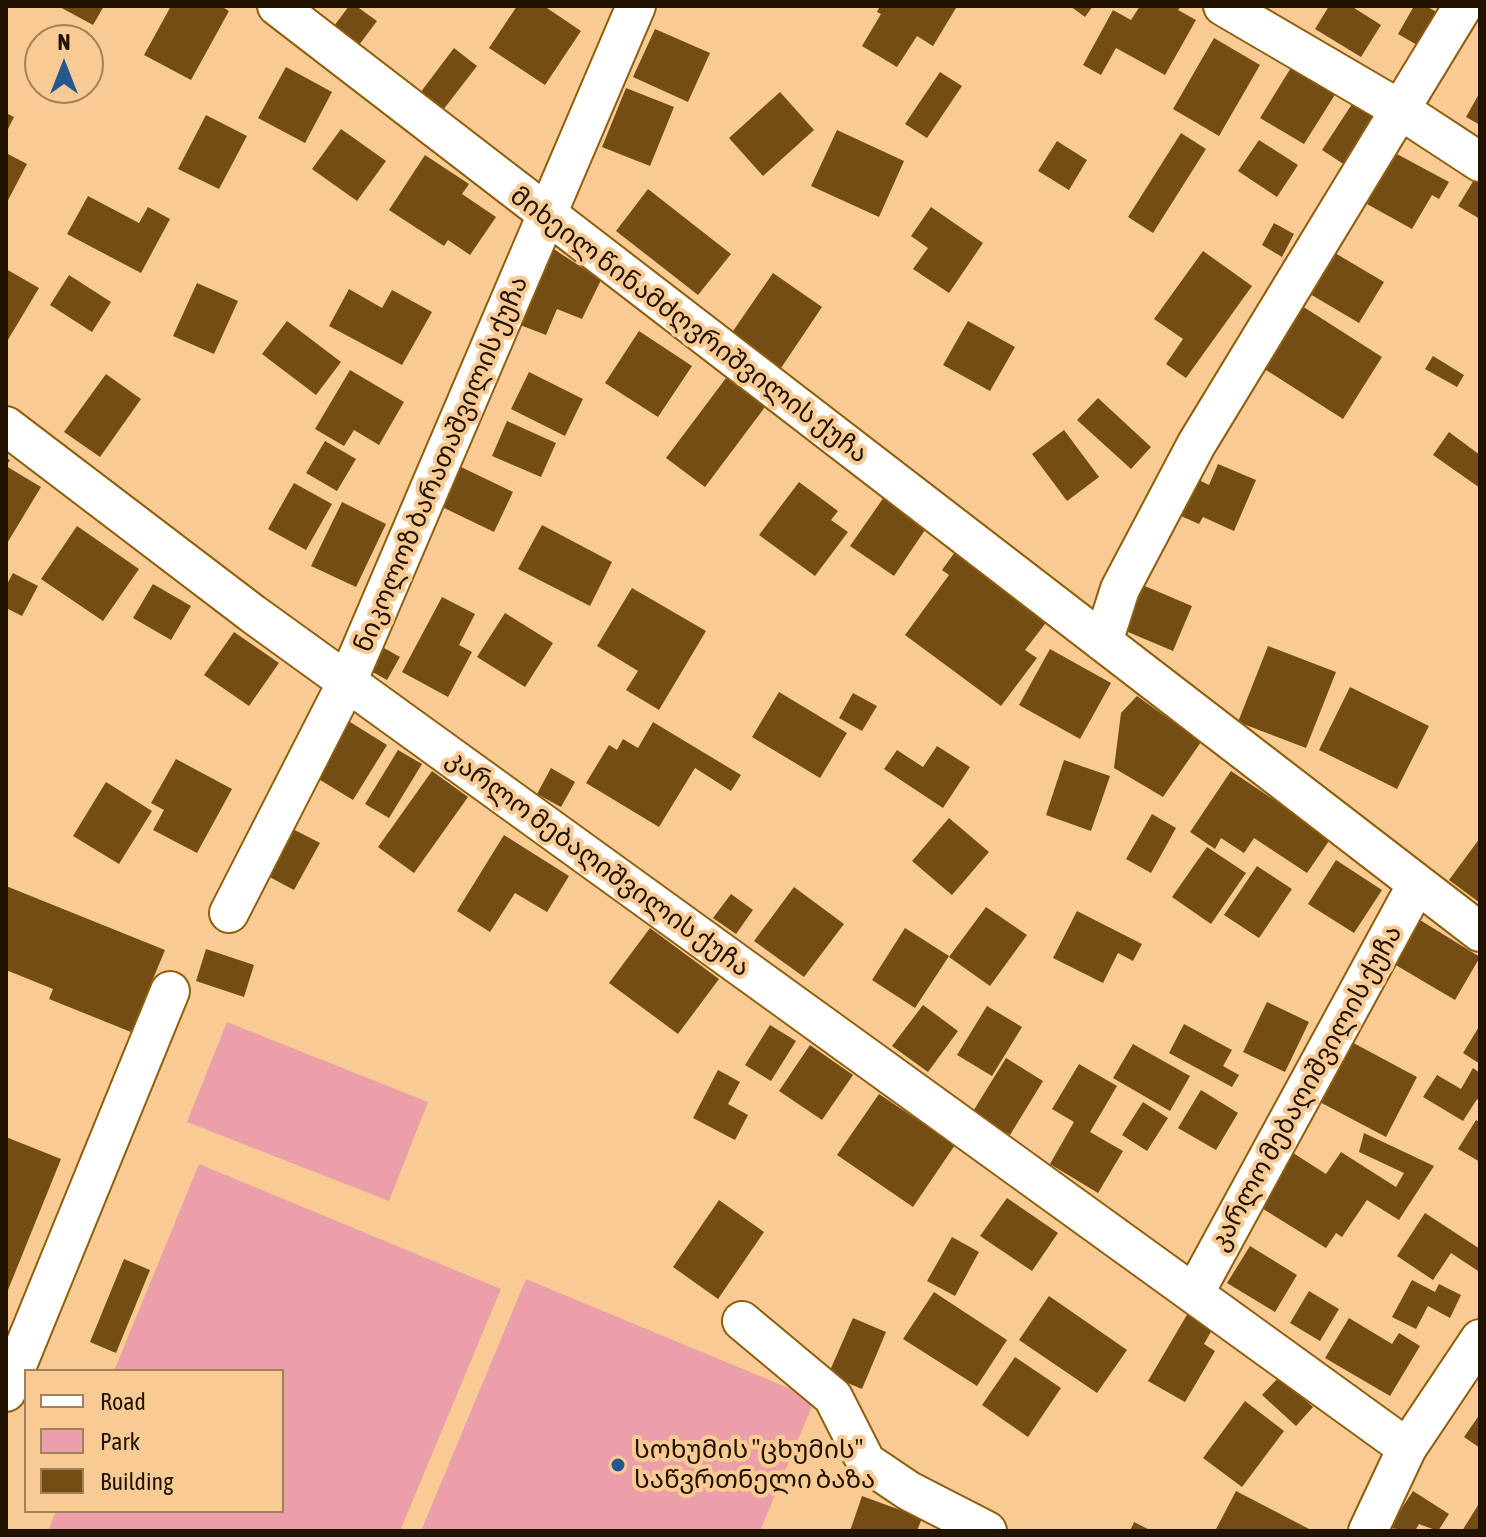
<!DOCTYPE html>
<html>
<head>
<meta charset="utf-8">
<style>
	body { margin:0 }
	#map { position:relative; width:1486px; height:1537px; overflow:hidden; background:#f8cb94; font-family:"Asap Condensed",sans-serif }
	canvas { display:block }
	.frame { position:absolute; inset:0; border:8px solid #221200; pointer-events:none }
	.legend { position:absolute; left:24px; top:1369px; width:260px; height:144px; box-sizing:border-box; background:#f8cb94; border:2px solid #a28159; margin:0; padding:10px 14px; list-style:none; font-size:24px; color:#221200 }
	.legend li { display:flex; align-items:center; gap:16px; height:40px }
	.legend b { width:40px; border:2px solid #a28159 }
	.north { position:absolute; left:24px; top:24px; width:80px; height:80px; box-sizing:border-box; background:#f8cb94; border:2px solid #a28159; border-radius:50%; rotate:0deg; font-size:22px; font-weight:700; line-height:32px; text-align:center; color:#221200 }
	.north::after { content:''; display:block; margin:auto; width:28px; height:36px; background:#225991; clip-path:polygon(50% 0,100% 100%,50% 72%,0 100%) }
</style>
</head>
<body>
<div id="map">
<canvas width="1486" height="1537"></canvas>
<div class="frame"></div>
<ul class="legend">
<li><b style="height:10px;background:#fff"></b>Road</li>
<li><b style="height:22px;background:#eb9fa8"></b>Park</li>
<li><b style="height:22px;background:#744d14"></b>Building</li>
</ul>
<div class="north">N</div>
</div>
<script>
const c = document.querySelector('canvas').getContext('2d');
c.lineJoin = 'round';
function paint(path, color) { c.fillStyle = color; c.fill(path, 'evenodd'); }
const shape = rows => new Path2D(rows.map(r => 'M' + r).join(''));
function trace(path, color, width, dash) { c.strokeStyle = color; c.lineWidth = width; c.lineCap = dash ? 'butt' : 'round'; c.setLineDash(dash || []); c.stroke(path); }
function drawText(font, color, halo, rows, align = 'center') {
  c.font = font + ' "Asap Condensed","Noto Sans Georgian",sans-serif'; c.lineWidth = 8; c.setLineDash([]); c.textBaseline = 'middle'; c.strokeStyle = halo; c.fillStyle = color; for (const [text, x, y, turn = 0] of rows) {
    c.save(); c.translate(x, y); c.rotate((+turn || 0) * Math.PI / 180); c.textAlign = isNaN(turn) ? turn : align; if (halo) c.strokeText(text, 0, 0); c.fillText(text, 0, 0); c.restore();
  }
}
paint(shape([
	[227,1022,428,1102,389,1201,187,1122],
	[199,1164,501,1289,400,1531,48,1531,56,1511,282,1511,282,1371,114,1371],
	[526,1279,815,1399,760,1531,421,1531]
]), '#eb9fa8');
paint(shape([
	[58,6,104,6,93,25],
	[171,6,221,6,229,11,191,80,144,55],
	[349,6,356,6,377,21,359,45,334,26],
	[517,6,544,6,581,31,545,85,489,48],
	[880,6,953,6,956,8,933,46,917,36,897,67,862,46,881,14,877,12],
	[1070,6,1093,6,1085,17],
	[1140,6,1181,6,1178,10,1196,20,1165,75,1116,48,1101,75,1083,65,1113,10,1131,20],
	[1329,6,1351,6,1381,25,1361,57,1315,29],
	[1414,6,1426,6,1442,15,1424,49,1398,34],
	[655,29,710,53,688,102,633,77],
	[1214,38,1260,65,1219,136,1173,109],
	[454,48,477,66,443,110,420,93],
	[1292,66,1336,93,1304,144,1260,118],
	[286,67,332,92,305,143,258,118],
	[940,72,962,86,927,138,905,124],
	[626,88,674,107,650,166,602,147],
	[780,92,814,130,763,176,729,138],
	[1480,92,1480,125,1466,117],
	[1354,101,1377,115,1345,165,1322,150],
	[6,113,14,117,6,133],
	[206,115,247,136,219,189,178,169],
	[341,129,386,161,357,201,312,169],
	[837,130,904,161,879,217,811,186],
	[1181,133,1206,149,1153,233,1128,217],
	[1259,140,1298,165,1277,197,1238,171],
	[1057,141,1087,160,1069,190,1038,171],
	[6,153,27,164,6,204],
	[1395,153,1449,182,1439,199,1432,195,1412,229,1367,204],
	[425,155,469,184,462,194,496,217,470,255,448,240,444,246,389,210],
	[1477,175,1480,177,1480,219,1458,206],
	[648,189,731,254,698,295,616,231],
	[88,196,139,223,148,207,170,219,141,273,67,234],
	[931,207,983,243,949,293,913,269,928,248,911,236],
	[1274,223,1294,234,1282,257,1262,245],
	[549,246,601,280,582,319,557,309,546,335,515,323],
	[1203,251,1252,286,1186,378,1166,364,1183,339,1154,319],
	[1335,253,1384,282,1359,323,1310,294],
	[6,269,39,288,6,343],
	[773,273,822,307,781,368,731,334],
	[69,275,111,302,92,332,50,305],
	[197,283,238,301,214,354,173,336],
	[349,289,382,308,392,290,432,312,402,365,329,326],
	[1302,306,1382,357,1343,419,1263,368],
	[287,321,341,362,316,395,262,354],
	[968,321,1015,347,990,391,943,365],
	[639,331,692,366,658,417,605,383],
	[1433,356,1464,375,1457,387,1425,369],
	[350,370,404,402,379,445,354,430,344,446,315,429],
	[529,372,583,399,565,436,511,409],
	[106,374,141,399,100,457,64,432],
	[726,378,765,407,705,487,666,458],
	[1098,398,1151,447,1131,469,1077,420],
	[507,421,556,443,541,477,492,456],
	[1064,430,1099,477,1067,501,1032,454],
	[1449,432,1480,455,1480,488,1433,455],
	[325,441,356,459,337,491,306,473],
	[6,458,10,460,6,466,41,487,6,545],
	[1218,464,1256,480,1234,531,1203,517,1199,524,1181,516,1197,479,1209,485],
	[459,466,513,492,494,532,440,506],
	[799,482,838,511,831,520,848,532,815,576,759,535],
	[294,483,332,504,306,550,268,529],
	[884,497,927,527,894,576,850,546],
	[342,502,386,524,356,587,311,566],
	[542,525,612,562,590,606,518,569],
	[77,526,139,569,103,621,41,579],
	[955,552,1048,620,1025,650,1037,658,1001,706,905,635,949,575,942,570],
	[13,573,38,586,22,616,6,608,6,586],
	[153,584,191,606,171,640,133,618],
	[1140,584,1192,606,1173,651,1121,629],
	[632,588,706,631,659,710,626,690,638,671,597,646],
	[442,597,475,614,459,645,472,652,448,697,402,672],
	[505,613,553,643,525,687,477,657],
	[234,632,279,663,249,706,204,675],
	[375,643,400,657,387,680,362,666],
	[1268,646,1336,672,1306,748,1238,722],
	[1050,649,1111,683,1080,739,1019,705],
	[1350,687,1429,726,1397,789,1319,750],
	[779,692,847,733,820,778,752,737],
	[853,693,877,706,862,731,839,718],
	[1137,696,1201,742,1163,797,1114,768,1121,713],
	[342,717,387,745,353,800,307,772],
	[653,722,741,775,731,791,695,768,659,827,586,783,609,745,617,750,623,739,638,748],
	[937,746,970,767,943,808,884,769,897,750,923,767],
	[398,750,422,764,389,818,365,804],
	[176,759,232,789,197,853,153,830,164,810,151,803],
	[1064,760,1110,776,1091,831,1046,815],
	[551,768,575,782,561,807,537,794],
	[432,771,468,797,414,873,378,847],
	[1231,771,1331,838,1307,873,1254,838,1244,853,1221,838,1215,849,1190,832],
	[106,782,152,811,119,864,73,836],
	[1152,814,1176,828,1151,873,1126,859],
	[949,818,989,852,952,895,912,861],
	[287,826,320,843,294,890,262,873],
	[504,835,569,876,547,912,515,893,490,932,457,911],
	[1480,838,1480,903,1449,880],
	[1207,847,1246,873,1211,924,1172,897],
	[1336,860,1382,890,1354,933,1308,904],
	[1257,866,1292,889,1259,938,1224,915],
	[6,886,165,950,131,1032,49,999,53,989,6,970],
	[794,887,844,924,804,977,754,941],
	[731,894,753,910,736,934,713,918],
	[986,907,1027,935,990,986,949,957],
	[1077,911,1142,944,1133,961,1118,953,1103,983,1053,958],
	[1420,920,1480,957,1455,1000,1394,964],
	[650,928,719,979,678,1034,609,983],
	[905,928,949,956,915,1008,872,980],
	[206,949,254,965,244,997,196,981],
	[1267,1002,1309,1022,1285,1072,1243,1052],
	[923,1005,958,1031,928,1072,892,1046],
	[987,1006,1022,1027,992,1076,957,1055],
	[1184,1024,1232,1050,1223,1066,1239,1075,1232,1087,1169,1053],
	[770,1025,796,1041,771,1081,745,1065],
	[1480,1025,1480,1064,1463,1053],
	[1346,1039,1417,1077,1386,1137,1314,1099],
	[1133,1044,1190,1076,1170,1111,1113,1078],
	[810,1045,853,1075,822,1120,779,1091],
	[1006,1058,1043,1081,1010,1135,972,1113],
	[1079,1064,1117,1086,1090,1132,1123,1151,1098,1193,1050,1164,1074,1122,1052,1109],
	[1473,1068,1480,1073,1480,1101,1477,1099,1463,1121,1423,1097,1437,1075,1461,1089],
	[718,1070,740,1082,728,1104,748,1115,735,1140,693,1118],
	[1201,1090,1238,1113,1216,1150,1178,1128],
	[879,1094,955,1145,913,1207,837,1155],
	[1143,1102,1168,1118,1147,1151,1122,1135],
	[1476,1120,1480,1122,1480,1162,1458,1149],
	[1364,1133,1434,1166,1399,1220,1367,1200,1342,1237,1336,1233,1326,1248,1260,1207,1290,1151,1326,1174,1341,1152,1396,1187,1404,1173,1359,1152],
	[6,1137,61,1159,8,1290,6,1289],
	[1007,1198,1058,1233,1032,1271,980,1236],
	[719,1200,764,1232,718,1299,673,1267],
	[1425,1213,1480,1249,1478,1271,1451,1253,1433,1280,1397,1256],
	[952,1237,979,1252,955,1296,927,1281],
	[1250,1246,1297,1275,1275,1312,1227,1283],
	[124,1259,150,1270,116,1353,90,1342],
	[1412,1280,1435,1292,1439,1284,1461,1295,1450,1318,1428,1306,1416,1329,1392,1317],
	[1309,1291,1339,1309,1320,1341,1290,1323],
	[934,1292,1007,1340,977,1386,903,1339],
	[1049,1296,1127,1350,1097,1393,1019,1340],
	[1188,1313,1213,1328,1204,1344,1215,1351,1185,1402,1148,1381],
	[853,1318,886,1332,862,1389,828,1375],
	[1349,1318,1392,1344,1399,1333,1420,1346,1390,1396,1325,1358],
	[1015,1357,1061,1388,1028,1437,982,1405],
	[1279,1377,1313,1407,1296,1426,1262,1395],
	[1245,1401,1284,1431,1242,1487,1203,1458],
	[1480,1414,1480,1448,1464,1437],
	[1236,1491,1313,1531,1215,1531],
	[1413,1491,1449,1514,1438,1531,1419,1524,1415,1531,1389,1528],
	[862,1496,922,1518,917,1531,850,1531],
	[1480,1502,1480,1531,1462,1531],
	[1134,1522,1152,1531,1130,1531]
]), '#744d14');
const minor = shape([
	[277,6,1480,932],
	[1223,6,1399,109,1480,162],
	[6,426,253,614,1407,1448],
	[1103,642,1120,589,1196,445,1463,6],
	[229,913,347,682,636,6],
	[1195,1292,1417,884],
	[742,1321,833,1397,866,1462,909,1491,987,1531],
	[6,1392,170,991],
	[1368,1531,1407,1448,1480,1339]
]);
trace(minor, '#905e0a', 42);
trace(minor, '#fff', 38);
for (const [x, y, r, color] of [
	[618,1465,8,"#225991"]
]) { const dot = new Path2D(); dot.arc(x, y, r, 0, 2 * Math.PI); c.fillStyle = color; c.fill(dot); trace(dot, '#f8cb94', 3); }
drawText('26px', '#221200', '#f8cb94', [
	["მიხეილ წინამძღვრიშვილის ქუჩა",689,325,37],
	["ნიკოლოზ ბარათაშვილის ქუჩა",441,464,-67],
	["კარლო მებაღიშვილის ქუჩა",598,863,36],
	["კარლო მებაღიშვილის ქუჩა",1306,1088,-61]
]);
drawText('26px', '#221200', '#f8cb94', [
	["სოხუმის \"ცხუმის\"",634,1450],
	["საწვრთნელი ბაზა",634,1480]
], 'left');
</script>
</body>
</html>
